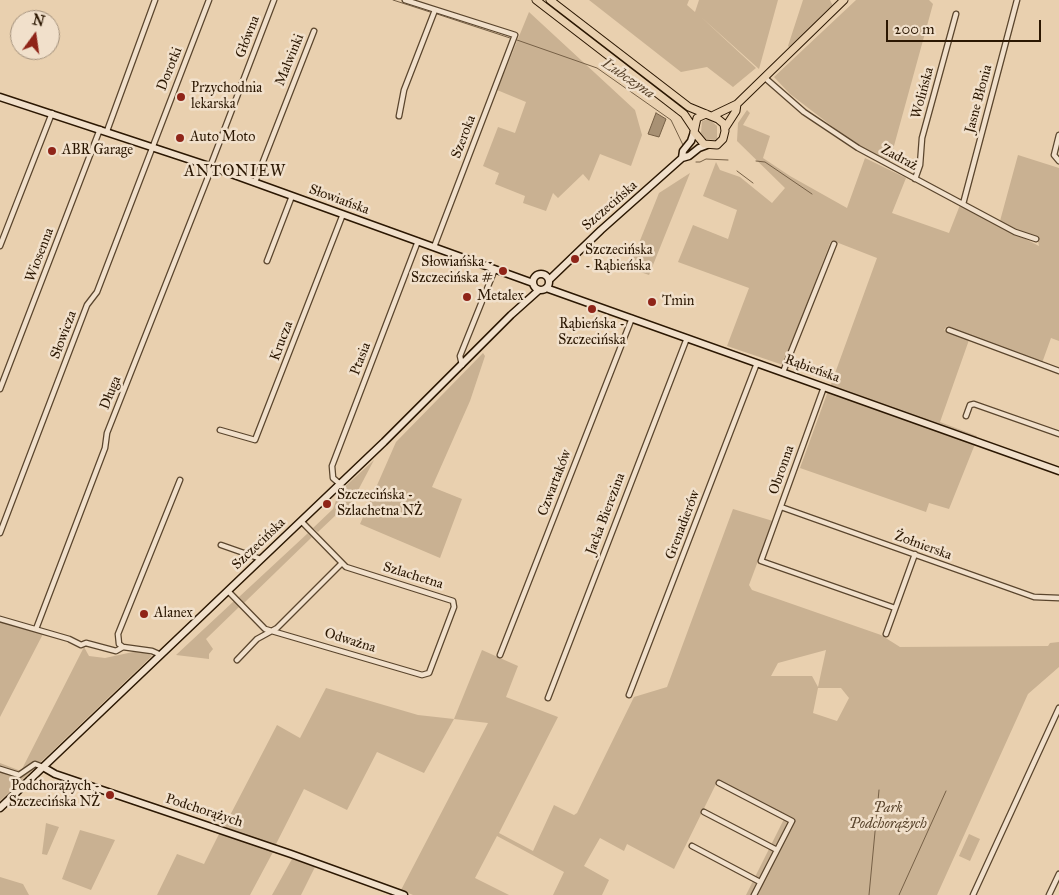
<!DOCTYPE html>
<html>
<head>
<meta charset="utf-8">
<style>
	body { margin:0 }
	#map { position:relative; width:1059px; height:895px; overflow:hidden; background:#e9d0af; font-family:"IM FELL Great Primer",serif }
	canvas { display:block }
	.north { position:absolute; left:10px; top:10px; width:50px; height:50px; box-sizing:border-box; background:#f1e0cb; border:1px solid #a2907b; border-radius:50%; rotate:14deg; font-size:14px; font-weight:700; line-height:20px; text-align:center; color:#2b1702 }
	.north::after { content:''; display:block; margin:auto; width:18px; height:22px; background:#8f2418; clip-path:polygon(50% 0,100% 100%,50% 72%,0 100%) }
	.scale { position:absolute; left:886px; top:20px; width:155px; height:22px; box-sizing:border-box; border:2px solid #2b1702; border-top:0; padding-left:6px; font-size:15px; line-height:18px; white-space:nowrap; color:#2b1702; -webkit-text-stroke:4px #f1e0cb; paint-order:stroke }
</style>
</head>
<body>
<div id="map">
<canvas width="1059" height="895"></canvas>
<div class="north">N</div>
<div class="scale">200 m</div>
</div>
<script>
const c = document.querySelector('canvas').getContext('2d');
c.lineJoin = 'round';
function paint(path, color) { c.fillStyle = color; c.fill(path, 'evenodd'); }
const shape = rows => new Path2D(rows.map(r => 'M' + r).join(''));
function trace(path, color, width, dash) { c.strokeStyle = color; c.lineWidth = width; c.lineCap = dash ? 'butt' : 'round'; c.setLineDash(dash || []); c.stroke(path); }
function drawText(font, color, halo, rows, align = 'center') {
  c.font = font + ' "IM FELL Great Primer",serif'; c.lineWidth = 5; c.setLineDash([]); c.textBaseline = 'middle'; c.strokeStyle = halo; c.fillStyle = color; for (const [text, x, y, turn = 0] of rows) {
    c.save(); c.translate(x, y); c.rotate((+turn || 0) * Math.PI / 180); c.textAlign = isNaN(turn) ? turn : align; if (halo) c.strokeText(text, 0, 0); c.fillText(text, 0, 0); c.restore();
  }
}
paint(shape([
	[589,0,689,0,687,5,695,12,699,0,778,0,759,69,701,17,756,68,733,87,707,67,681,72],
	[803,0,830,0,833,6,790,48,788,46],
	[856,0,929,0,933,4,889,164,863,150,790,94,774,77],
	[529,12,635,110,642,135,631,166,600,154,589,181,583,174,558,198,553,193,546,211,523,203,525,196,495,184,499,173,483,166,498,127,515,133,526,102,497,90],
	[747,110,750,113,743,125,770,136,763,158,790,176,847,208,865,158,906,178,892,213,949,233,960,205,1039,246,1038,241,1032,237,1000,221,1018,155,1059,168,1059,341,1051,338,1042,363,947,326,944,330,969,340,940,422,977,436,976,439,830,387,877,258,836,242,831,241,783,365,727,346,749,288,678,262,693,225,728,239,737,210,703,196,716,162,720,170,740,177,772,203,785,188,737,141,738,123],
	[709,119,717,126,717,139,715,140,706,139,701,133,702,121],
	[690,173,649,275,629,268,659,193],
	[483,353,485,356,470,401,432,487,462,499,440,558,360,524,396,442],
	[828,391,975,444,949,509,929,503,926,512,800,468],
	[374,460,344,517,337,514,318,532,313,528,333,509,339,492],
	[733,509,773,521,749,585,752,590,881,635,900,647,1048,646,1050,643,1059,642,1059,667,1028,694,937,895,746,895,786,815,718,780,674,869,627,844,624,851,600,838,584,866,609,880,602,895,553,895,564,872,497,836,475,878,509,895,413,895,401,890,488,723,454,719,424,773,377,752,347,810,304,789,275,846,226,828,225,825,277,725,300,738,326,688,418,715,454,719,482,650,518,666,506,697,558,717,499,833,533,851,554,805,574,815,577,813,634,697,667,687],
	[826,650,818,687,812,676,771,676,778,663],
	[818,688,841,688,849,698,837,721,813,713],
	[308,533,312,537,244,603,239,597],
	[234,601,239,607,206,639,213,649,209,654,209,659,176,655],
	[0,621,43,634,0,717],
	[84,647,89,656,105,658,133,652,146,652,152,656,0,801,0,763,21,771],
	[46,823,59,827,47,855,42,854],
	[80,830,115,840,91,890,62,879],
	[220,832,273,852,250,895,157,895,177,854,204,864],
	[969,834,980,839,970,861,959,856],
	[292,859,315,867,301,895,272,895],
	[0,877,23,884,29,895,0,895]
]), '#c9b192');
const water = shape([
	[656,113,666,119,659,137,648,134,656,113]
]);
paint(water, '#a89174');
trace(water, '#766046', 1);
trace(shape([
	[393,0,430,12],
	[437,14,510,38],
	[517,40,597,68,671,120,683,145],
	[756,161,765,162,812,194],
	[696,162,700,162,706,159,728,160],
	[737,171,753,183],
	[869,895,879,790],
	[899,895,946,791]
]), '#766046', 1);
const street = shape([
	[405,0,515,35,434,247],
	[764,77,804,112,858,148,1015,232,1036,239],
	[399,116,404,90,435,10],
	[107,131,155,0],
	[1059,135,1054,155,1059,161],
	[210,167,274,0],
	[915,179,920,165,922,138,956,14],
	[255,182,314,31],
	[963,204,1017,0],
	[0,246,52,113],
	[267,261,292,196],
	[949,330,1059,371],
	[462,365,460,356,495,269],
	[783,372,834,244],
	[824,387,761,561,895,608],
	[0,389,100,129],
	[966,416,970,405,974,404,1059,434],
	[220,430,255,440,343,214],
	[340,484,333,478,332,466,418,241],
	[781,507,1034,597,1059,598],
	[0,533,87,305,97,292,209,0],
	[221,545,261,559],
	[228,591,265,629,422,675,429,673,454,607,453,601,346,567,301,521],
	[0,619,69,639,81,645,86,643,116,651,123,647],
	[36,629,105,448,107,433,212,167],
	[886,634,915,554],
	[161,655,152,651,123,647,119,644,118,634,180,480],
	[500,655,632,318],
	[237,660,257,639,277,628,341,564],
	[629,695,757,363],
	[548,698,687,338],
	[0,769,19,775,35,764,43,767],
	[719,783,792,821,754,895],
	[704,812,777,850],
	[692,846,760,882],
	[973,895,1059,708],
	[1049,895,1059,874]
]);
const secondary = shape([
	[0,97,212,167,533,283],
	[682,158,683,151,691,141,694,132],
	'533 282a8 8 0 1 1 16 0a8 8 0 1 1-16 0Z',
	[549,280,601,230,682,158,689,156,699,148,707,145],
	[546,288,1059,471],
	[43,767,55,774,291,854,404,895],
	[0,808,384,442,511,315,539,290]
]);
const primary = shape([
	[536,0,684,114,694,129],
	[550,0,689,107,718,119,724,124,725,131,723,139,717,145,704,144,694,132,697,118,706,114],
	[714,115,737,104,844,0],
	[725,128,736,111,737,104]
]);
trace(street, '#5a452d', 7);
trace(secondary, '#2b1702', 9);
trace(primary, '#2b1702', 9);
trace(street, '#f1e0cb', 4.5);
trace(secondary, '#f1e0cb', 6);
trace(primary, '#e9d0af', 7);
for (const [x, y, r, color] of [
	[181,97,5,"#8f2418"],
	[180,138,5,"#8f2418"],
	[52,151,5,"#8f2418"],
	[575,259,5,"#8f2418"],
	[503,271,5,"#8f2418"],
	[467,297,5,"#8f2418"],
	[652,302,5,"#8f2418"],
	[592,309,5,"#8f2418"],
	[327,504,5,"#8f2418"],
	[144,614,5,"#8f2418"],
	[110,795,5,"#8f2418"]
]) { const dot = new Path2D(); dot.arc(x, y, r, 0, 2 * Math.PI); c.fillStyle = color; c.fill(dot); trace(dot, '#f1e0cb', 2); }
drawText('14px', '#2b1702', '#f1e0cb', [
	["Główna",248,37,-69],
	["Malwinki",290,60,-68],
	["Dorotki",170,69,-68],
	["Wolińska",923,93,-75],
	["Jasne Błonia",979,99,-75],
	["Szeroka",464,137,-69],
	["Zadraż",899,158,28],
	["Słowiańska",339,200,20],
	["Szczecińska",610,206,-41],
	["Wiosenna",40,255,-69],
	["Słowicza",64,335,-69],
	["Krucza",282,341,-69],
	["Ptasia",361,359,-69],
	["Rąbieńska",812,369,20],
	["Długa",111,393,-68],
	["Obronna",782,470,-71],
	["Czwartaków",555,483,-69],
	["Jacka Bierezina",606,514,-69],
	["Grenadierów",683,525,-69],
	["Szczecińska",259,544,-44],
	["Żołnierska",923,546,20],
	["Szlachetna",413,576,17],
	["Odważna",350,641,17],
	["Podchorążych",204,811,18]
]);
drawText('14px', '#2b1702', '#f1e0cb', [
	["Przychodnia",191,89],
	["lekarska",191,105],
	["Auto Moto",190,138],
	["ABR Garage",62,151],
	["Szczecińska",585,251],
	["- Rąbieńska",585,267],
	["Słowiańska -",493,263,"right"],
	["Szczecińska #",493,279,"right"],
	["Metalex",477,297],
	["Tmin",662,302],
	["Rąbieńska -",592,325,"center"],
	["Szczecińska",592,341,"center"],
	["Szczecińska -",337,496],
	["Szlachetna NŻ",337,512],
	["Alanex",154,614],
	["Podchorążych -",100,787,"right"],
	["Szczecińska NŻ",100,803,"right"]
], 'left');
drawText('italic 14px', '#5a452d', '#f1e0cb', [
	["Park",888,809],
	["Podchorążych",888,825]
]);
drawText('italic 15px', '#5d4830', '#f1e0cb', [
	["Lubczyna",628,79,34]
]);
c.letterSpacing = '1px';
drawText('16px', '#2b1702', '#f1e0cb', [
	["ANTONIEW",235,172]
]);
c.letterSpacing = '0px';
</script>
</body>
</html>
